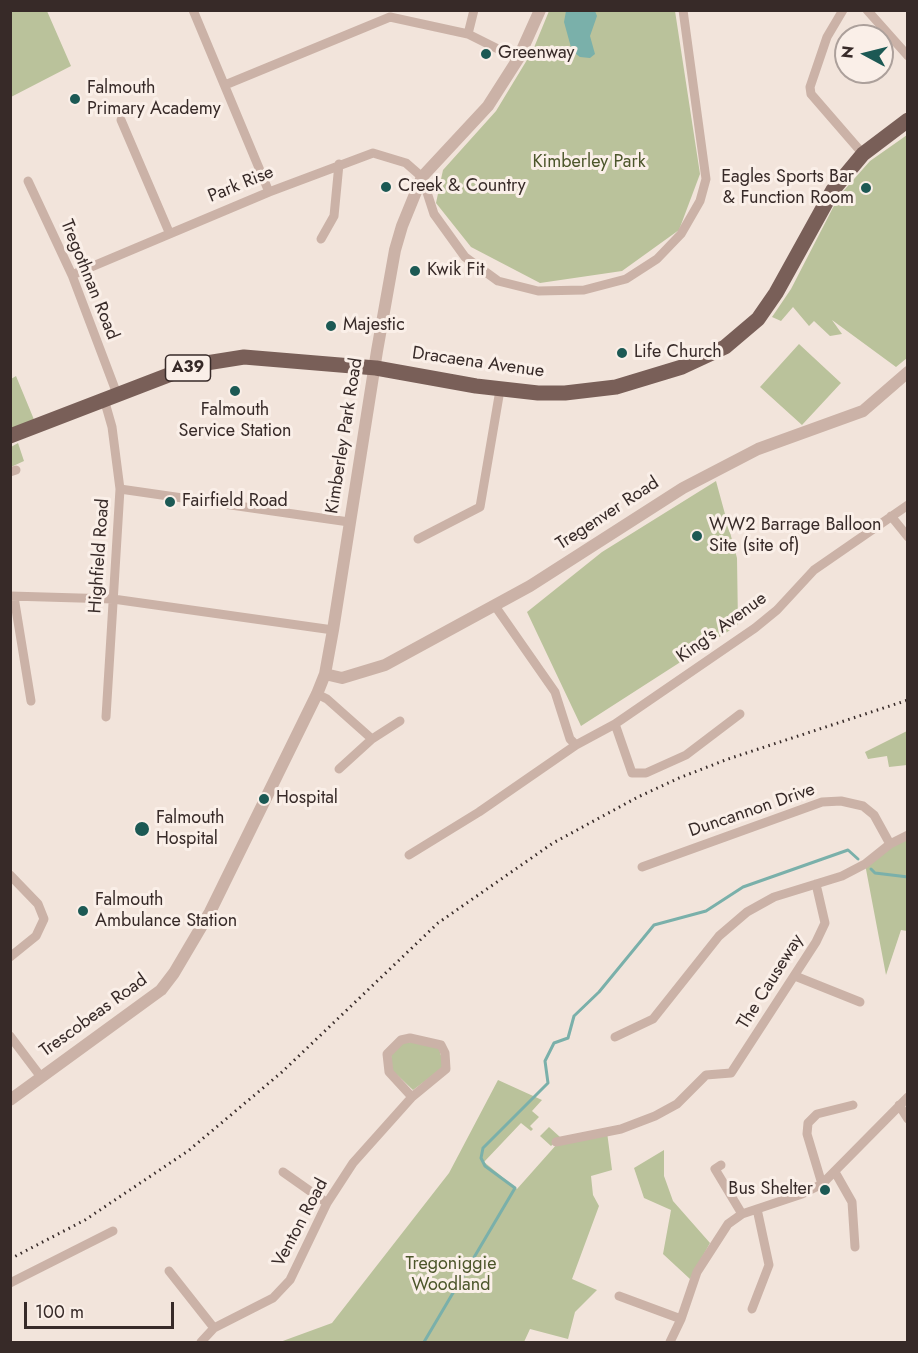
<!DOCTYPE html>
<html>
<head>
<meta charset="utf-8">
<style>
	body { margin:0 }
	#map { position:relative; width:918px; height:1353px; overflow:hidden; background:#f2e4db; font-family:Jost,sans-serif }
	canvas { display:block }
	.frame { position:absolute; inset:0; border:12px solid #372a28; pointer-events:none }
	.north { position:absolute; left:834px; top:24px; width:60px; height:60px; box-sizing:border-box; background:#faefe8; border:2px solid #aca09b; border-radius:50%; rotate:277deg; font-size:16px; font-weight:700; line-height:24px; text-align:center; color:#372a28 }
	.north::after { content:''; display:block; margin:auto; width:21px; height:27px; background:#1c5954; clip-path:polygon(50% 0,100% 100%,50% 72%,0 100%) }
	.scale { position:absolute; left:24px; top:1302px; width:150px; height:27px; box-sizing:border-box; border:3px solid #372a28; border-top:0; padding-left:8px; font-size:18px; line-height:21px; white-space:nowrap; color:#372a28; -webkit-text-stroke:4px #faefe8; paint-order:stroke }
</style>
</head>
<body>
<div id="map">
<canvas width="918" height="1353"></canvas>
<div class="frame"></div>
<div class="north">N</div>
<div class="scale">100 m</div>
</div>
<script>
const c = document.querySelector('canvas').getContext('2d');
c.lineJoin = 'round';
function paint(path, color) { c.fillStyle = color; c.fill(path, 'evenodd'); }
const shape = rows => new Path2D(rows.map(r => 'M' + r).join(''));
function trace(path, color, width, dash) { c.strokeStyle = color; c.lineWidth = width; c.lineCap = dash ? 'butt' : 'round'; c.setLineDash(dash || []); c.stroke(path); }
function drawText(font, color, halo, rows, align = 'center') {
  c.font = font + ' Jost,sans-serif'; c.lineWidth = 6; c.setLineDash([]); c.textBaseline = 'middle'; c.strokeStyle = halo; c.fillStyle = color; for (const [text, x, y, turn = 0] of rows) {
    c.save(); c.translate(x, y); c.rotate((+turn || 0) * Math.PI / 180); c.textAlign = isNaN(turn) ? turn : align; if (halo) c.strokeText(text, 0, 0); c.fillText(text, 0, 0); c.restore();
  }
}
paint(shape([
	[11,10,47,11,71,66,11,97],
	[549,11,675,11,700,174,679,230,622,271,540,283,471,247,436,203,443,170,496,111,533,50],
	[907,135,907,358,896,367,832,320,842,334,830,336,814,321,809,326,793,307,781,321,772,317,791,289,839,196,870,161],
	[799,344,841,383,802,425,760,387],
	[16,376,35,422,11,433,11,379],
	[18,443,24,461,11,467,11,447],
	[716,481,737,558,738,625,581,726,527,612,602,552],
	[907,731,907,765,889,767,887,756,868,759,865,752],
	[907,835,907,931,901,930,886,975,865,864],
	[411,1042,439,1048,444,1067,413,1090,392,1070,391,1055,403,1043],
	[498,1080,542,1100,532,1111,539,1117,530,1126,533,1129,531,1131,521,1123,484,1162,517,1189,557,1144,607,1132,612,1170,591,1176,593,1195,599,1206,572,1279,597,1290,575,1312,568,1339,530,1329,524,1342,280,1342,332,1323,449,1173],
	[549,1127,560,1137,551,1146,540,1136],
	[664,1150,664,1176,673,1201,710,1243,690,1279,663,1254,671,1210,644,1198,634,1168]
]), '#bac29b');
paint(shape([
	[566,11,595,11,597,16,590,36,595,54,590,58,580,57,572,51,564,22]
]), '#7ab0aa');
trace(shape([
	[871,869,875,873,908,877],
	[424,1342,515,1188,485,1166,481,1158,483,1148,548,1083,545,1061,554,1043,568,1038,574,1016,599,992,654,925,706,911,743,887,848,850,858,859]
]), '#7ab0aa', 3);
trace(shape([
	[193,10,269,192],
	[843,10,827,37,810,87,811,94,863,154],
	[867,10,908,56],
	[468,34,474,10],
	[225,85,390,17,468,34,518,59],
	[121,120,169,232],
	[28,181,72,275,117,394],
	[321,239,334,216,339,164],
	[72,275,269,192,373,153,406,163,422,177,434,214,465,257,498,281,538,291,584,290,626,279,657,259,681,234,700,201,706,179,683,10],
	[104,399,112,427,120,489,106,717],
	[10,472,16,470],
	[120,489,349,522],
	[891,516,908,537],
	[418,539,480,507,500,390],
	[10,596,113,599,333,630],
	[14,597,31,701],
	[495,606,555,692,570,739,576,745],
	[317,694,327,699,372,739,400,721],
	[615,724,632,773,646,773,686,755,740,714],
	[339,769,372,739],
	[409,855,479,812,576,745,615,724,755,628,777,610,814,570,908,505],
	[642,867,822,802,841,801,863,806,874,815,890,844],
	[10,875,38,904,44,919,36,936,10,957],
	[795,976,860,1002],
	[10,1036,41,1077],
	[615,1037,653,1019,719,936,747,912,774,897,842,876,865,864,890,844,908,835],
	[899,1105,908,1119],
	[556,1142,621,1129,655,1116,677,1104,706,1075,731,1073,816,942,825,923,816,884],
	[721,1165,715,1169,742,1214],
	[283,1172,327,1203],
	[835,1172,852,1202,855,1247],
	[822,1184,807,1134,808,1123,817,1114,853,1105],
	[169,1271,214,1328],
	[10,1283,113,1231],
	[619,1296,681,1319],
	[752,1309,769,1265,757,1209],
	[201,1342,214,1328,273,1298,290,1280,327,1203,353,1163,412,1097,446,1069,445,1053,441,1045,410,1038,401,1040,387,1054,389,1072,412,1097],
	[670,1342,681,1319,697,1272,728,1224,742,1214,802,1194,822,1184,908,1097]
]), '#cbb2a7', 9);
trace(shape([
	[325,674,342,678,385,665,530,586,683,488,758,449,863,411,908,372],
	[10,1100,161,990,174,973,210,912,317,694,325,674,333,630,377,351,395,250,402,226,422,177,488,106,518,59,540,10]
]), '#cbb2a7', 12);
trace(shape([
	[10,436,179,371,200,364,244,357,376,368,476,386,538,393,565,393,616,387,682,367,725,347,758,319,776,293,833,190,863,154,908,120]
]), '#795f58', 15);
trace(shape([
	[10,1259,85,1220,188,1151,282,1072,438,923,553,843,638,797,679,778,728,759,908,700]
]), '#372a28', 3, [1.5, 4.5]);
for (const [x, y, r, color] of [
	[486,54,6,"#1c5954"],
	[75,99,6,"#1c5954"],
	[386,187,6,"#1c5954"],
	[866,188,6,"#1c5954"],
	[415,271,6,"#1c5954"],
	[331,326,6,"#1c5954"],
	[622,353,6,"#1c5954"],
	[235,391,6,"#1c5954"],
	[170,502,6,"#1c5954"],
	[697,536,6,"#1c5954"],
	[264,799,6,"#1c5954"],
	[142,829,8,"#1c5954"],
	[83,911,6,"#1c5954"],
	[825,1190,6,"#1c5954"]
]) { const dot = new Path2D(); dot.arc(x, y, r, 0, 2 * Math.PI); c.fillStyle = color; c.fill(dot); trace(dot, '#faefe8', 2); }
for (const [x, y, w] of [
	[188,368,45]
]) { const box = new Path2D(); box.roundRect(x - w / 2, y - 13, w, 26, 4.5); c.fillStyle = '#faefe8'; c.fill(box); trace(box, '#372a28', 1.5); }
drawText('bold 16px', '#372a28', null, [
	["A39",188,368]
]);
drawText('18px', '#372a28', '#faefe8', [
	["Greenway",498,54],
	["Falmouth",87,89],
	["Primary Academy",87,110],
	["Eagles Sports Bar",854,178,"right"],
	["& Function Room",854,199,"right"],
	["Creek & Country",398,187],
	["Kwik Fit",427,271],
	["Majestic",343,326],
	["Life Church",634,353],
	["Falmouth",235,411,"center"],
	["Service Station",235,432,"center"],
	["Fairfield Road",182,502],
	["WW2 Barrage Balloon",709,526],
	["Site (site of)",709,547],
	["Hospital",276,799],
	["Falmouth",156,819],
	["Hospital",156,840],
	["Falmouth",95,901],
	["Ambulance Station",95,922],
	["Bus Shelter",813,1190,"right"]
], 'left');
drawText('18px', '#4c562b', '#faefe8', [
	["Kimberley Park",589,163],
	["Tregoniggie",451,1265],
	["Woodland",451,1286]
]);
drawText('18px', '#372a28', '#faefe8', [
	["Park Rise",241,185,-22],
	["Tregothnan Road",89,280,68],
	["Dracaena Avenue",478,363,8],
	["Kimberley Park Road",345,436,-81],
	["Tregenver Road",608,514,-33],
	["Highfield Road",100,556,-86],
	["King's Avenue",722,628,-36],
	["Duncannon Drive",752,811,-19],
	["The Causeway",771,982,-58],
	["Trescobeas Road",94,1016,-36],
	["Venton Road",301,1223,-62]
]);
</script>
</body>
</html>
